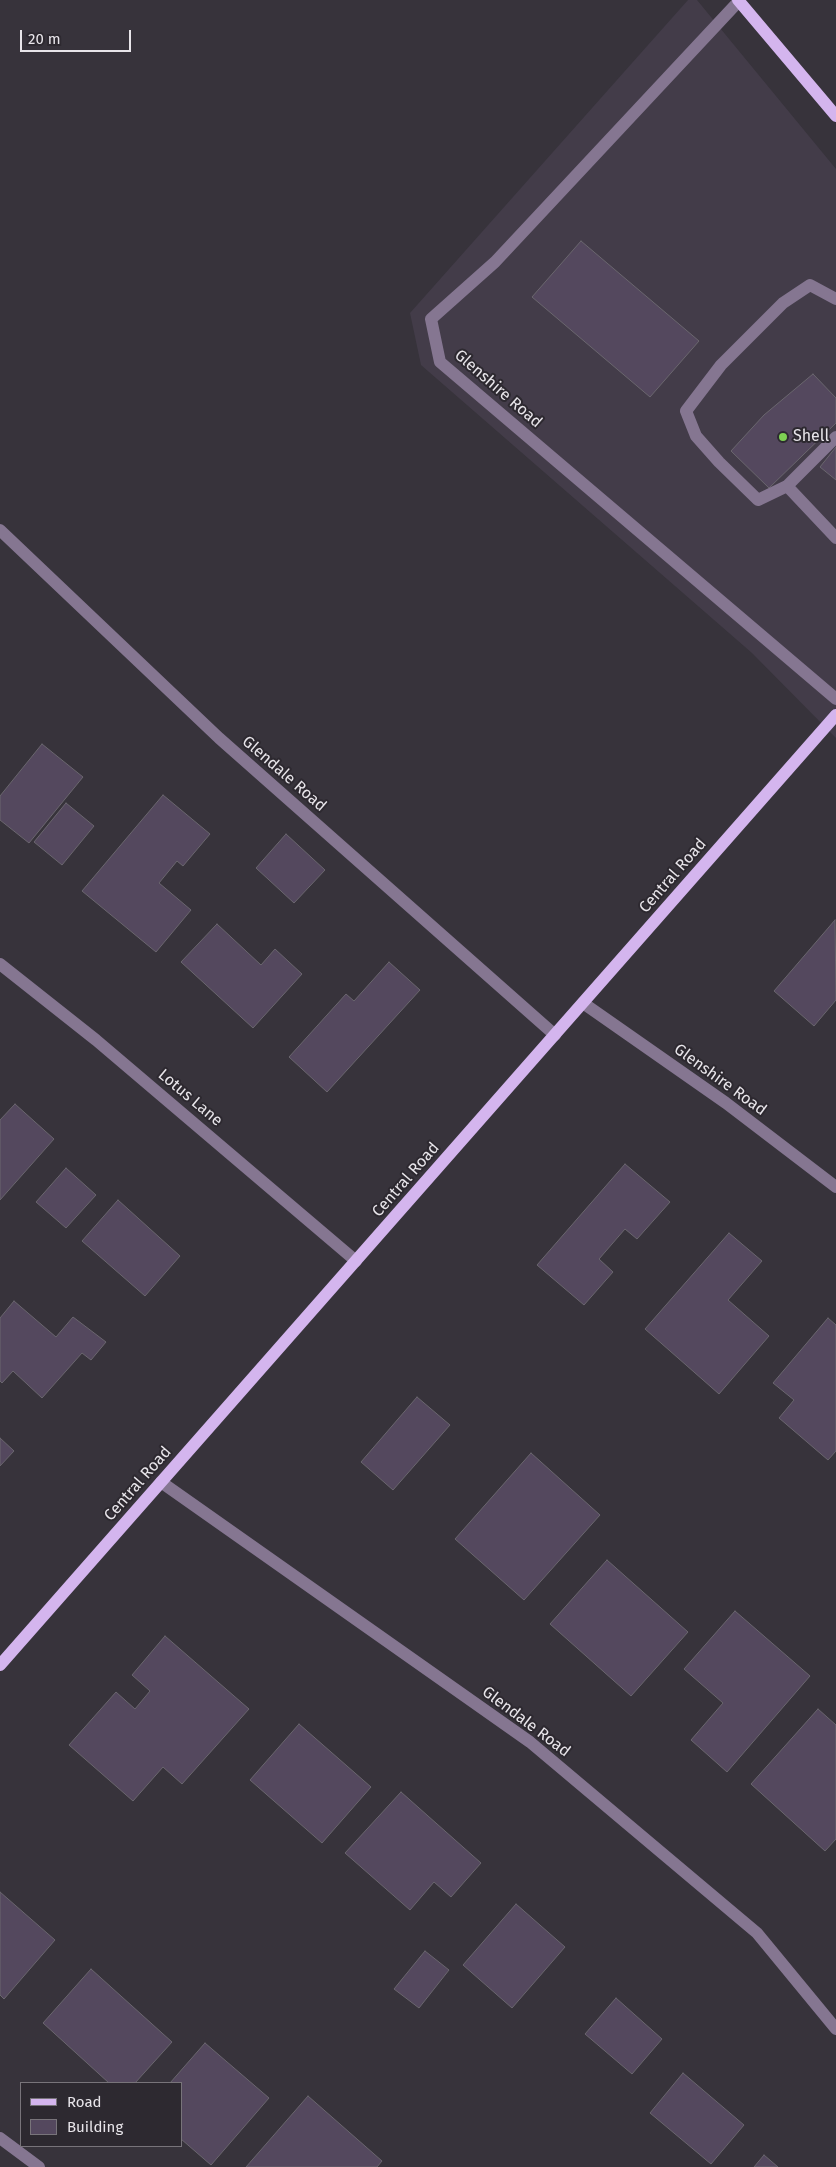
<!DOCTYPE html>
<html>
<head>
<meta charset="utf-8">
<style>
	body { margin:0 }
	#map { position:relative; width:836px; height:2167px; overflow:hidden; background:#37333b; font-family:"Fira Sans",sans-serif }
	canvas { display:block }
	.legend { position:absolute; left:20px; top:2082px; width:162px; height:65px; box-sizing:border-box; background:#2d2930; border:1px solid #78747a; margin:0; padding:6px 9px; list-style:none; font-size:15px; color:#e8e5ea }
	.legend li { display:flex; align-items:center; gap:10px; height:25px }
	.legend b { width:25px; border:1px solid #78747a }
	.scale { position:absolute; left:20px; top:30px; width:111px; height:22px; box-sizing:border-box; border:2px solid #e8e5ea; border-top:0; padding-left:6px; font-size:15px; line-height:18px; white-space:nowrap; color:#e8e5ea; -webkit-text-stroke:4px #2d2930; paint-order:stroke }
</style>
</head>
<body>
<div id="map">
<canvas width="836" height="2167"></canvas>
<ul class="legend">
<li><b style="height:6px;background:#d4b5ee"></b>Road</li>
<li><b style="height:14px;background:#54485e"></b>Building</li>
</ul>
<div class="scale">20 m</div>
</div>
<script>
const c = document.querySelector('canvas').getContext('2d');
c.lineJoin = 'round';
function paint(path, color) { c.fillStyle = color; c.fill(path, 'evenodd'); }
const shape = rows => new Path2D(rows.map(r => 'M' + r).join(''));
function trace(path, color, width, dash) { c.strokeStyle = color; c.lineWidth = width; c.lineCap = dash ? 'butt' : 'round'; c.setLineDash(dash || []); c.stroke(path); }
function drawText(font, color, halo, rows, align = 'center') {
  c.font = font + ' "Fira Sans",sans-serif'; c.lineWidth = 4; c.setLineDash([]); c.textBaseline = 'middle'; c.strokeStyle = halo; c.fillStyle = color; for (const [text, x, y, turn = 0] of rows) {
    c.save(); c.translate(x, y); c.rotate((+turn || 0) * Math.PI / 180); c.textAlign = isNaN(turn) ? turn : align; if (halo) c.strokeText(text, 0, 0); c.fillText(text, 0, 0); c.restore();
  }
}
paint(shape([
	[688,0,697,0,836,169,836,738,752,653,421,365,410,313]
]), '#433c49');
const building = shape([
	[581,241,699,341,650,397,532,297,581,241],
	[813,374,836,398,836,423,769,488,731,451,764,415,813,374],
	[836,447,836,480,820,467,836,447],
	[42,744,83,777,29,843,0,820,0,796,42,744],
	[163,795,210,834,183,866,177,861,159,883,191,910,156,952,82,891,163,795],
	[66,803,94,826,62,865,34,842,66,803],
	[286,834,325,870,294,903,256,868,286,834],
	[835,920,836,1000,814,1026,774,991,835,920],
	[217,924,261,965,275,949,302,974,253,1028,181,962,217,924],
	[389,962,420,990,327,1092,289,1057,346,994,354,1001,389,962],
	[15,1104,54,1139,0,1200,0,1120,15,1104],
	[625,1164,670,1202,637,1239,625,1229,599,1259,613,1272,584,1305,537,1265,625,1164],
	[66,1168,96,1195,66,1228,36,1202,66,1168],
	[118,1200,180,1256,145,1296,82,1241,118,1200],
	[729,1233,762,1261,728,1300,769,1336,719,1394,645,1329,729,1233],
	[14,1301,56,1337,73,1317,106,1342,91,1360,82,1353,42,1398,13,1371,2,1383,0,1381,0,1318,14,1301],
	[828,1318,836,1325,836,1451,828,1460,779,1418,794,1400,773,1383,828,1318],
	[417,1397,450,1425,393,1490,361,1462,417,1397],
	[0,1438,14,1451,0,1466,0,1438],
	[531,1453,600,1515,524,1600,455,1539,531,1453],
	[607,1560,688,1632,631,1696,550,1624,607,1560],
	[735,1611,810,1676,727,1772,691,1740,723,1703,684,1669,735,1611],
	[165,1636,249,1709,182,1784,163,1767,133,1801,69,1745,116,1692,135,1709,150,1691,132,1675,165,1636],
	[818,1709,836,1725,836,1839,825,1851,751,1784,818,1709],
	[299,1724,371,1787,322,1843,250,1780,299,1724],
	[401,1792,481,1863,451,1897,434,1882,410,1910,345,1853,401,1792],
	[0,1892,55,1940,4,1999,0,1995,0,1892],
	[516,1904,565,1947,512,2008,463,1965,516,1904],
	[425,1951,449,1970,419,2008,394,1989,425,1951],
	[91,1969,172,2042,135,2083,109,2083,43,2023,91,1969],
	[616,1998,662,2039,632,2074,585,2034,616,1998],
	[205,2043,269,2098,211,2165,181,2139,181,2083,170,2083,205,2043],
	[683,2073,744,2125,711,2164,650,2113,683,2073],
	[308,2096,382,2161,377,2167,246,2167,308,2096],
	[764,2155,778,2167,754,2167,764,2155]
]);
paint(building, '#54485e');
trace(building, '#6a666e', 1);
trace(shape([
	[739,1,495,262,431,319,440,362,836,699],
	[836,437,787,486,836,538],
	[787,486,758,500,719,462,696,436,686,411,721,365,783,303,810,285,836,299],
	[0,530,219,738,555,1035],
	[0,964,96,1040,356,1261],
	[583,1003,726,1103,836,1187],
	[161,1482,530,1742,757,1933,836,2029],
	[0,2138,39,2167]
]), '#857691', 12);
trace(shape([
	[738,0,836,116],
	[0,1665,836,715]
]), '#d4b5ee', 12);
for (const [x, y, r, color] of [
	[783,437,5,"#7ed153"]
]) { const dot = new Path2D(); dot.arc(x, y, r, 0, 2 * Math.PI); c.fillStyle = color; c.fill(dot); trace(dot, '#2d2930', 2); }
drawText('16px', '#e8e5ea', '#2d2930', [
	["Glenshire Road",498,389,41],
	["Glendale Road",284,774,41],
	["Central Road",673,876,-49],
	["Glenshire Road",720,1080,36],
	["Lotus Lane",190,1098,40],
	["Central Road",406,1180,-49],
	["Central Road",138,1484,-49],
	["Glendale Road",526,1722,37]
]);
drawText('16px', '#e8e5ea', '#2d2930', [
	["Shell",793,437]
], 'left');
</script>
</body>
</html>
